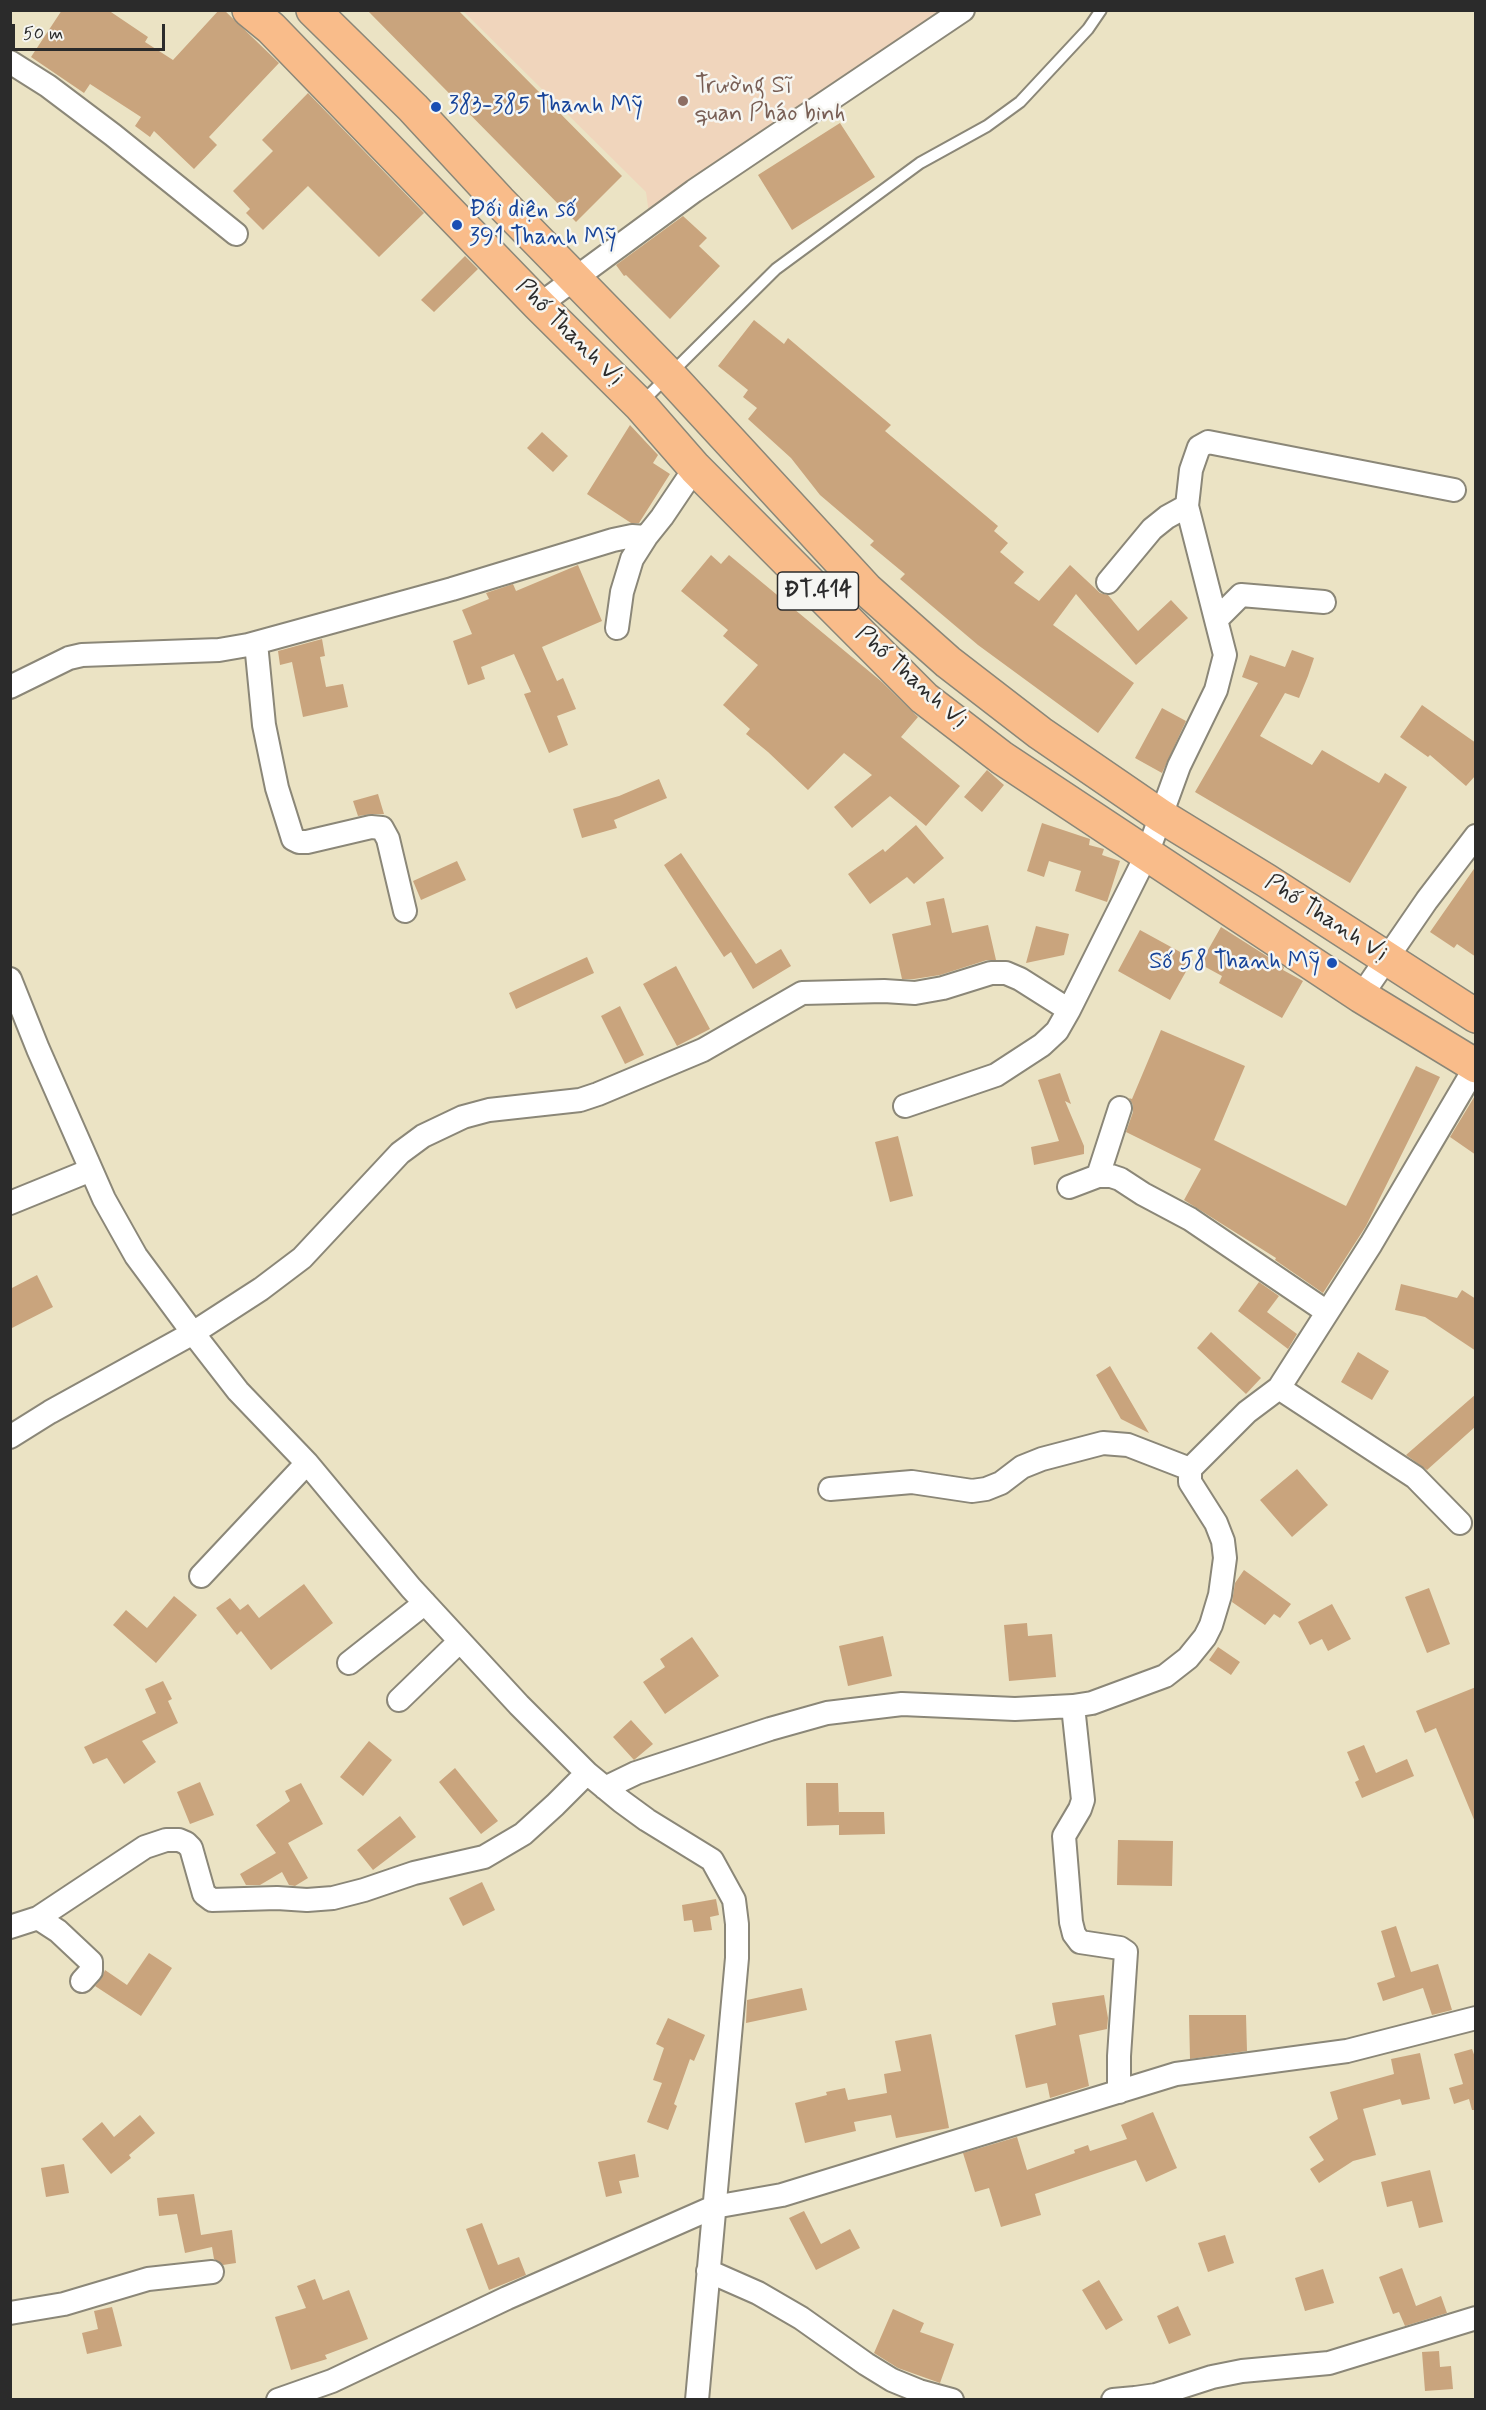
<!DOCTYPE html>
<html>
<head>
<meta charset="utf-8">
<style>
	body { margin:0 }
	#map { position:relative; width:1486px; height:2410px; overflow:hidden; background:#ebe3c4; font-family:Mynerve,sans-serif }
	canvas { display:block }
	.frame { position:absolute; inset:0; border:12px solid #2b2b2b; pointer-events:none }
	.scale { position:absolute; left:12px; top:24px; width:153px; height:27px; box-sizing:border-box; border:3px solid #2b2b2b; border-top:0; padding-left:8px; font-size:18px; line-height:21px; white-space:nowrap; color:#2b2b2b; -webkit-text-stroke:4px #f6f6f2; paint-order:stroke }
</style>
</head>
<body>
<div id="map">
<canvas width="1486" height="2410"></canvas>
<div class="frame"></div>
<div class="scale">50 m</div>
</div>
<script>
const c = document.querySelector('canvas').getContext('2d');
c.lineJoin = 'round';
function paint(path, color) { c.fillStyle = color; c.fill(path, 'evenodd'); }
const shape = rows => new Path2D(rows.map(r => 'M' + r).join(''));
function trace(path, color, width, dash) { c.strokeStyle = color; c.lineWidth = width; c.lineCap = dash ? 'butt' : 'round'; c.setLineDash(dash || []); c.stroke(path); }
function drawText(font, color, halo, rows, align = 'center') {
  c.font = font + ' Mynerve,sans-serif'; c.lineWidth = 5; c.setLineDash([]); c.textBaseline = 'middle'; c.strokeStyle = halo; c.fillStyle = color; for (const [text, x, y, turn = 0] of rows) {
    c.save(); c.translate(x, y); c.rotate((+turn || 0) * Math.PI / 180); c.textAlign = isNaN(turn) ? turn : align; if (halo) c.strokeText(text, 0, 0); c.fillText(text, 0, 0); c.restore();
  }
}
paint(shape([
	[463,11,942,11,649,214,646,192]
]), '#f0d5bc');
paint(shape([
	[62,10,108,10,148,37,145,42,173,60,219,10,224,10,279,63,209,137,217,145,194,169,154,131,150,137,135,126,141,117,90,84,84,93,31,57],
	[367,10,458,10,622,176,576,222],
	[308,93,424,213,379,257,308,186,263,230,246,213,250,209,233,191,273,151,262,140],
	[840,123,875,177,792,230,758,175],
	[683,216,707,238,699,246,720,266,670,319,626,275,624,276,616,265],
	[465,256,478,269,434,312,421,300],
	[754,320,784,344,788,338,847,388,891,425,885,431,998,526,994,531,1008,543,1000,552,1024,572,1014,583,1039,601,1070,565,1100,593,1108,595,1138,631,1171,600,1188,618,1136,665,1076,594,1053,625,1134,683,1098,733,978,645,900,579,905,574,870,545,874,541,820,495,791,458,748,419,757,408,743,397,748,390,718,366],
	[630,425,658,455,653,463,670,474,639,523,631,523,587,494],
	[542,432,568,456,553,472,527,448],
	[711,555,721,564,729,555,882,682,918,717,901,737,960,786,926,826,890,796,852,828,834,807,872,775,844,753,808,790,768,752,746,734,750,729,723,705,758,665,723,636,728,630,681,591],
	[578,565,602,621,542,647,557,681,563,678,576,709,557,716,568,745,549,753,524,694,531,692,514,654,481,667,485,679,468,685,453,641,472,634,462,610,489,599,486,593,513,584,516,591],
	[322,639,325,656,320,657,326,687,343,684,348,707,303,717,292,662,280,665,278,651],
	[1292,650,1314,658,1308,676,1299,698,1285,693,1260,736,1312,765,1322,750,1379,783,1385,773,1407,787,1350,883,1195,792,1258,683,1242,677,1250,655,1285,667],
	[1422,705,1476,743,1476,775,1466,786,1430,755,1428,757,1400,737],
	[1162,708,1186,721,1162,773,1135,758],
	[987,770,1004,785,982,812,964,797],
	[659,779,667,798,614,820,617,828,582,838,573,809,619,796],
	[378,794,384,814,372,814,358,816,353,801],
	[1042,823,1090,839,1089,845,1104,849,1102,855,1120,861,1107,902,1075,891,1081,871,1049,861,1044,877,1027,871],
	[916,825,944,858,914,884,907,877,870,904,848,874,883,849,885,852],
	[681,853,756,964,781,949,791,966,753,989,731,952,724,957,664,865],
	[457,861,466,880,421,900,413,881],
	[1476,866,1476,957,1457,944,1454,948,1430,932],
	[944,898,952,933,988,925,996,960,987,960,940,975,914,979,902,979,892,934,931,925,926,902],
	[1036,926,1069,934,1064,955,1026,963],
	[1221,927,1284,967,1283,970,1303,981,1282,1018,1219,983,1222,976,1200,964],
	[1140,930,1193,959,1170,1000,1118,971],
	[587,957,594,973,516,1009,509,993],
	[676,966,710,1029,677,1046,643,984],
	[620,1006,644,1055,625,1064,601,1016],
	[1161,1030,1245,1066,1214,1140,1346,1206,1416,1066,1440,1077,1366,1226,1323,1293,1275,1260,1276,1258,1184,1200,1201,1169,1126,1132,1133,1112,1133,1105,1129,1098,1132,1099],
	[1060,1073,1071,1104,1065,1101,1084,1146,1084,1154,1034,1165,1031,1147,1059,1141,1038,1080],
	[1476,1094,1476,1155,1450,1137],
	[898,1136,913,1196,890,1202,875,1142],
	[37,1275,53,1307,10,1329,10,1289],
	[1259,1282,1279,1296,1267,1312,1297,1334,1288,1349,1238,1311],
	[1401,1284,1457,1298,1462,1290,1476,1299,1476,1351,1425,1317,1395,1310],
	[1211,1332,1261,1378,1246,1394,1197,1348],
	[1358,1352,1389,1371,1372,1400,1341,1382],
	[1110,1366,1149,1433,1121,1419,1096,1375],
	[1476,1394,1476,1426,1427,1470,1406,1455],
	[1297,1469,1328,1505,1292,1537,1260,1500],
	[1244,1570,1291,1604,1280,1618,1274,1614,1265,1625,1232,1602,1235,1583],
	[304,1584,333,1623,271,1670,241,1631,237,1635,216,1608,230,1598,240,1610,248,1604,259,1618],
	[1429,1588,1450,1644,1427,1653,1405,1597],
	[174,1596,197,1615,156,1663,113,1625,126,1610,147,1628],
	[1332,1604,1351,1639,1328,1651,1322,1639,1310,1645,1298,1622],
	[1027,1623,1028,1636,1052,1634,1056,1677,1009,1681,1004,1625],
	[883,1636,892,1676,848,1686,839,1646],
	[692,1637,719,1676,665,1714,643,1682,665,1667,660,1659],
	[1218,1647,1240,1662,1231,1675,1209,1660],
	[163,1681,172,1699,168,1701,178,1723,142,1741,156,1762,124,1784,107,1758,93,1764,84,1747,156,1713,145,1689],
	[1476,1687,1476,1822,1475,1822,1436,1728,1425,1733,1416,1711],
	[631,1720,653,1744,634,1760,613,1737],
	[369,1741,392,1760,363,1796,340,1777],
	[1364,1745,1376,1773,1407,1759,1414,1776,1362,1798,1355,1782,1359,1780,1347,1752],
	[455,1768,498,1821,481,1834,439,1782],
	[200,1782,214,1815,190,1824,177,1792],
	[301,1783,323,1824,288,1843,308,1878,295,1886,289,1885,282,1872,260,1885,246,1885,240,1874,276,1853,256,1825,290,1801,285,1791],
	[806,1783,838,1783,839,1816,839,1812,884,1812,885,1834,839,1835,839,1825,807,1826],
	[400,1816,416,1837,373,1870,357,1850],
	[1118,1840,1173,1841,1172,1886,1117,1885],
	[482,1882,495,1910,463,1926,449,1898],
	[716,1899,719,1915,710,1917,712,1930,694,1932,692,1920,684,1921,682,1905],
	[1396,1926,1411,1972,1438,1964,1452,2010,1432,2015,1423,1988,1383,2001,1377,1983,1395,1977,1381,1931],
	[149,1953,172,1968,141,2016,95,1986,101,1979,105,1970,127,1985],
	[802,1988,807,2010,746,2023,747,2000],
	[1104,1995,1108,2018,1107,2029,1079,2035,1089,2086,1050,2098,1047,2083,1026,2088,1015,2035,1056,2025,1052,2003],
	[1189,2015,1246,2015,1247,2051,1190,2059],
	[668,2018,705,2035,694,2061,690,2059,674,2104,677,2106,668,2130,647,2122,662,2083,653,2080,664,2048,656,2044],
	[931,2034,949,2128,896,2138,891,2115,854,2122,856,2131,805,2143,795,2103,827,2095,826,2092,845,2088,848,2100,887,2093,884,2074,901,2071,895,2041],
	[1472,2049,1476,2060,1476,2110,1472,2110,1469,2099,1454,2104,1449,2088,1463,2084,1454,2054],
	[1420,2053,1430,2099,1402,2105,1400,2099,1363,2109,1376,2155,1353,2161,1319,2183,1310,2169,1324,2160,1309,2137,1338,2119,1330,2092,1394,2074,1391,2059],
	[1153,2112,1177,2168,1146,2182,1136,2160,1035,2194,1041,2215,1001,2227,989,2188,975,2192,963,2153,1017,2137,1027,2170,1075,2153,1074,2150,1088,2145,1090,2151,1127,2139,1121,2125],
	[140,2115,155,2133,129,2155,131,2158,111,2174,82,2139,102,2122,114,2137],
	[635,2154,639,2177,619,2181,622,2193,606,2197,598,2162],
	[64,2164,69,2193,46,2197,41,2168],
	[1430,2170,1443,2222,1419,2228,1412,2201,1387,2207,1381,2182],
	[194,2194,201,2235,232,2230,236,2263,223,2265,214,2259,212,2247,185,2253,177,2214,159,2216,157,2198],
	[804,2211,821,2244,850,2229,860,2248,816,2270,789,2218],
	[482,2223,498,2265,519,2257,526,2275,489,2290,466,2229],
	[1225,2235,1234,2263,1208,2272,1198,2243],
	[1402,2268,1416,2306,1441,2296,1447,2313,1405,2326,1399,2312,1393,2314,1379,2277],
	[1323,2269,1334,2303,1305,2311,1295,2278],
	[315,2279,323,2300,349,2290,368,2339,325,2355,327,2359,291,2370,275,2317,306,2308,297,2286],
	[1099,2280,1123,2320,1106,2330,1082,2290],
	[1178,2306,1191,2335,1169,2344,1157,2316],
	[112,2307,122,2346,87,2354,82,2333,98,2329,94,2311],
	[893,2309,924,2323,920,2332,954,2344,940,2383,898,2368,874,2353],
	[1439,2351,1440,2367,1451,2366,1453,2389,1425,2391,1422,2352]
]), '#c9a47d');
const lane = shape([
	[642,402,776,269,920,163,987,126,1020,102,1088,29,1101,10]
]);
const street = shape([
	[10,62,48,86,113,135,236,234],
	[539,305,694,191,963,10],
	[1108,582,1152,529,1167,517,1187,506],
	[1217,619,1241,595,1324,602],
	[617,628,622,592,632,559,646,537],
	[256,643,264,725,277,788,293,839,299,842,307,842,371,827,382,828,388,839,405,911],
	[10,687,69,658,82,655,219,650,248,645,452,589,613,540,632,536,646,537,662,517,695,468],
	[10,979,38,1049,104,1199,136,1256,193,1333,238,1391,307,1463,411,1588,519,1705,587,1773,621,1801,647,1820,712,1860,734,1900,737,1924,737,1958,697,2400],
	[1361,996,1427,900,1476,836],
	[905,1106,996,1075,1042,1045,1057,1031,1069,1010,1147,854,1179,766,1216,690,1225,655,1187,506,1191,470,1199,447,1208,442,1454,490],
	[1098,1176,1120,1108],
	[1069,1187,1098,1176,1111,1176,1120,1179,1143,1194,1190,1219,1327,1312],
	[10,1203,91,1170],
	[1279,1388,1415,1477,1460,1523],
	[10,1437,50,1412,193,1333,261,1289,302,1258,400,1153,423,1136,463,1117,489,1110,580,1100,598,1094,703,1050,802,993,884,991,915,993,943,988,991,973,1006,973,1020,979,1069,1010],
	[830,1489,912,1482,972,1491,986,1489,1001,1483,1022,1467,1042,1459,1103,1443,1128,1445,1190,1469],
	[201,1576,307,1463],
	[349,1663,425,1603],
	[399,1700,460,1641],
	[605,1788,636,1773,770,1729,827,1713,902,1704,1015,1709,1073,1706],
	[38,1918,58,1931,91,1962,91,1971,82,1981],
	[10,1927,38,1918,145,1847,166,1840,179,1840,186,1843,191,1848,204,1894,212,1900,277,1898,307,1900,333,1898,364,1890,414,1873,484,1857,523,1834,555,1805,587,1773],
	[1119,2092,1119,2056,1126,1952,1120,1948,1080,1942,1074,1934,1071,1922,1064,1836,1080,1809,1083,1800,1073,1706,1092,1703,1165,1676,1188,1658,1205,1637,1211,1625,1220,1595,1225,1558,1223,1541,1216,1523,1190,1482,1190,1469,1247,1412,1279,1388,1371,1244,1476,1066],
	[708,2271,758,2293,801,2318,866,2364,892,2380,919,2391,952,2400],
	[10,2313,64,2304,148,2279,212,2272],
	[1135,2398,1156,2395,1212,2377,1242,2371,1329,2363,1476,2318],
	[278,2400,332,2381,507,2298,714,2207,782,2195,1176,2074,1347,2051,1476,2018],
	[1113,2400,1135,2398,1135,2400]
]);
const primary = shape([
	[249,10,271,28,539,305,640,405,695,468,924,698,1002,758,1361,996,1476,1066],
	[313,10,413,108,499,201,669,375,866,589,948,662,1040,733,1161,816,1267,881,1476,1016]
]);
trace(lane, '#8b8778', 14);
trace(street, '#8b8778', 26);
trace(primary, '#8b8778', 36);
trace(lane, '#fff', 10);
trace(street, '#fff', 22);
trace(primary, '#f9bc8a', 33);
for (const [x, y, r, color] of [
	[683,101,6,"#8d6e63"],
	[436,107,6,"#1a4fb4"],
	[457,225,6,"#1a4fb4"],
	[1332,963,6,"#1a4fb4"]
]) { const dot = new Path2D(); dot.arc(x, y, r, 0, 2 * Math.PI); c.fillStyle = color; c.fill(dot); trace(dot, '#f6f6f2', 2); }
for (const [x, y, w] of [
	[818,591,81]
]) { const box = new Path2D(); box.roundRect(x - w / 2, y - 19, w, 38, 4.5); c.fillStyle = '#f6f6f2'; c.fill(box); trace(box, '#2b2b2b', 1.5); }
drawText('bold 22px', '#2b2b2b', null, [
	["ĐT.414",818,591]
]);
drawText('24px', '#785e54', '#f6f6f2', [
	["Trường Sĩ",695,87],
	["quan Pháo binh",695,115]
], 'left');
drawText('24px', '#164399', '#f6f6f2', [
	["383-385 Thanh Mỹ",448,107],
	["Đối diện số",469,211],
	["391 Thanh Mỹ",469,239],
	["Số 58 Thanh Mỹ",1320,963,"right"]
], 'left');
drawText('24px', '#2b2b2b', '#f6f6f2', [
	["Phố Thanh Vị",568,333,45],
	["Phố Thanh Vị",910,678,42],
	["Phố Thanh Vị",1325,919,33]
]);
</script>
</body>
</html>
